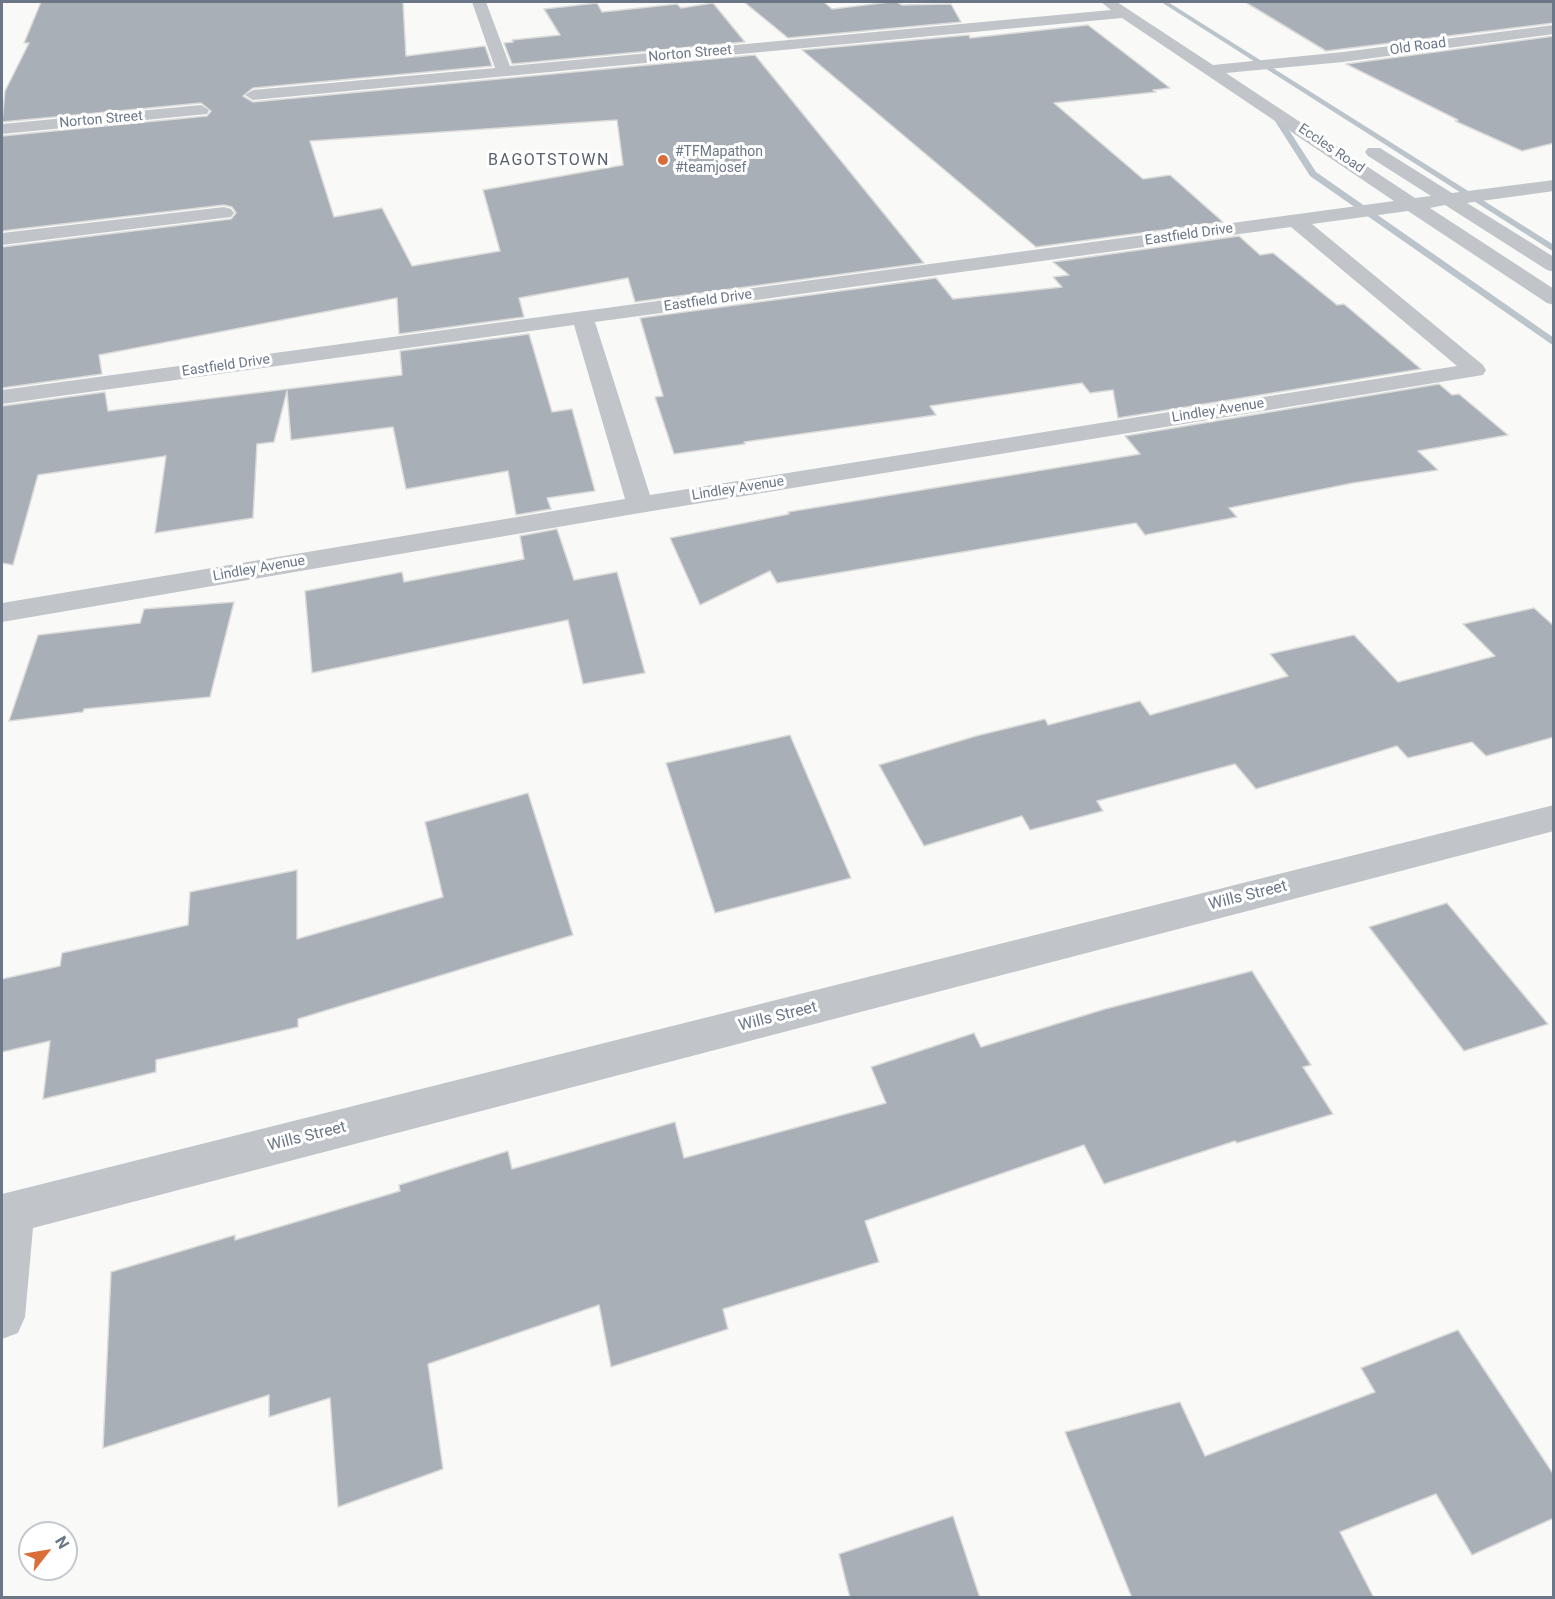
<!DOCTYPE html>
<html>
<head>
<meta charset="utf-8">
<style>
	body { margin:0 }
	#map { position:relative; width:1555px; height:1599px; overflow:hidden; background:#f9faf8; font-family:Roboto,sans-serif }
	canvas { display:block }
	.frame { position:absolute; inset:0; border:3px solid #6b7787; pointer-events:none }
	.north { position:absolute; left:18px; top:1521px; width:60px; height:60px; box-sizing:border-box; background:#fff; border:2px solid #c4c9cf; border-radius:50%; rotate:59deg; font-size:16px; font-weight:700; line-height:24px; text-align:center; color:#6b7787 }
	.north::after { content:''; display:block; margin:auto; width:21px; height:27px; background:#da6e38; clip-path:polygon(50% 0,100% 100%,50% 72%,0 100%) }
</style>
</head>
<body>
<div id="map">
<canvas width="1555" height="1599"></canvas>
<div class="frame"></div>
<div class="north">N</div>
</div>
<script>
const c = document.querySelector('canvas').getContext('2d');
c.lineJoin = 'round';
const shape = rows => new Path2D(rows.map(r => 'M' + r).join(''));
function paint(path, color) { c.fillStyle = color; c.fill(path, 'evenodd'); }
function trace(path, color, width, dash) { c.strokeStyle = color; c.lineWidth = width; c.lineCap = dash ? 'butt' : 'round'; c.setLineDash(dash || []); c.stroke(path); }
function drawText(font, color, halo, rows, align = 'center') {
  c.font = font + ' Roboto,sans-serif'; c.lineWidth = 6; c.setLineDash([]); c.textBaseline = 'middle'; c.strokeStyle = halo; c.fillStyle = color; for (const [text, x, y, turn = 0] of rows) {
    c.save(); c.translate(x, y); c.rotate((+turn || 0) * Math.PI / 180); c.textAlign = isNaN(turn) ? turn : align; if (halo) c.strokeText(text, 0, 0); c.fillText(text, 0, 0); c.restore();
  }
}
paint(shape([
	[1161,2,1168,2,1554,245,1554,252,1161,2],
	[1274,116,1280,116,1316,172,1554,338,1554,346,1310,176,1273,118,1274,116]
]), '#bbc4ca');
const building = shape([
	[41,2,403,2,406,56,485,46,492,66,253,88,243,96,253,102,755,55,924,263,635,302,628,278,519,298,524,317,399,334,397,298,99,355,102,374,2,388,2,247,231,219,236,213,232,207,224,205,2,231,2,136,207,116,211,111,201,103,2,122,5,91,29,43,24,43,41,2],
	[617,120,623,165,483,190,500,251,412,266,382,208,334,217,310,141,617,120],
	[744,2,824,2,832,9,890,2,897,2,902,5,951,4,961,22,788,38,744,2],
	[1245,2,1554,2,1554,23,1326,51,1245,2],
	[597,3,602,12,677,4,681,8,713,3,745,42,512,64,504,43,513,42,512,40,560,35,544,9,597,3],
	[1088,25,1170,88,1153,90,1156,92,1054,103,1143,179,1170,175,1223,222,1036,247,802,50,969,35,970,38,1088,25],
	[1554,36,1554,143,1522,151,1455,121,1458,120,1346,64,1554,36],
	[1239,236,1260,255,1273,253,1337,305,1344,304,1421,369,1118,418,1113,390,1090,393,1082,383,930,406,936,415,744,442,745,444,674,454,655,397,663,396,640,318,936,278,953,299,1062,287,1053,277,1069,275,1053,262,1239,236],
	[529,334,552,412,572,409,595,491,547,498,551,509,516,515,508,471,406,489,393,427,291,440,287,391,274,442,257,444,253,518,155,533,166,456,38,475,13,565,2,563,2,406,105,392,108,411,402,375,400,351,529,334],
	[1439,384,1452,395,1459,394,1508,435,1418,451,1438,470,1353,483,1229,508,1237,517,1145,535,1136,523,777,583,770,571,700,605,670,538,789,514,788,512,1140,454,1125,436,1439,384],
	[557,529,574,580,617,572,645,673,583,684,568,620,312,673,305,591,402,572,404,582,524,559,520,536,557,529],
	[234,602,210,697,84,709,83,712,9,721,38,635,140,623,144,609,234,602],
	[1534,608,1554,626,1554,737,1486,756,1472,742,1408,758,1397,746,1256,789,1235,764,1097,801,1103,811,1030,830,1022,816,924,846,879,765,976,736,1045,719,1048,725,1140,701,1150,715,1288,676,1270,654,1354,635,1398,682,1495,656,1463,624,1534,608],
	[790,735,851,878,715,913,666,763,790,735],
	[528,793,573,935,298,1019,298,1027,156,1060,156,1072,43,1099,50,1041,2,1052,2,979,60,966,62,953,188,925,190,892,297,870,297,939,443,897,425,822,528,793],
	[1447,903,1548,1024,1464,1051,1369,927,1447,903],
	[1252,971,1311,1065,1303,1067,1333,1114,1237,1143,1235,1141,1104,1184,1084,1145,865,1221,879,1262,723,1309,728,1329,611,1367,599,1305,428,1364,443,1469,338,1507,330,1398,269,1417,269,1395,103,1448,111,1272,235,1235,235,1240,400,1191,399,1185,508,1151,512,1169,675,1122,684,1158,886,1103,871,1067,974,1033,981,1047,1105,1009,1252,971],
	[1458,1330,1554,1475,1554,1518,1472,1555,1436,1494,1340,1532,1374,1598,1132,1598,1065,1432,1180,1402,1205,1456,1375,1392,1361,1368,1458,1330],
	[953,1516,980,1598,850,1598,839,1554,953,1516]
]);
paint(building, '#a9afb7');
trace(building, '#dbdcda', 1.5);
paint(shape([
	[472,2,486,2,510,66,1111,10,1101,2,1117,2,1213,65,1343,52,1554,25,1554,34,1343,62,1226,73,1415,198,1431,196,1368,156,1365,152,1368,148,1380,148,1452,193,1554,180,1554,191,1467,203,1554,257,1554,272,1547,270,1445,205,1430,208,1554,289,1554,305,1547,303,1408,211,1312,224,1483,365,1486,370,1483,375,640,513,2,622,2,603,625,499,574,325,2,404,2,390,1394,201,1122,18,253,100,245,95,253,90,495,68,472,2],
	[1291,227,1457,366,650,495,595,322,1291,227],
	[201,105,209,110,207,114,2,134,2,124,201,105],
	[224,207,231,209,234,213,231,217,2,245,2,233,224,207],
	[1554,805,1554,831,33,1228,25,1317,18,1333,2,1339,2,1194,1554,805]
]), '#c1c5c9');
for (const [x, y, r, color] of [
	[663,160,6,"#da6e38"]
]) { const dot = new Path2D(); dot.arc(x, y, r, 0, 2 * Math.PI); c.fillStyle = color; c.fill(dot); trace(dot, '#fff', 2); }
drawText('14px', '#6b7787', '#fff', [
	["Old Road",1418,47,-8],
	["Norton Street",690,54,-5],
	["Norton Street",101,120,-5],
	["Eccles Road",1331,149,34],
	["Eastfield Drive",1189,235,-8],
	["Eastfield Drive",708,301,-8],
	["Eastfield Drive",226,366,-8],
	["Lindley Avenue",1218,411,-9],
	["Lindley Avenue",738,489,-9],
	["Lindley Avenue",259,569,-10]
]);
drawText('14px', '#6b7787', '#fff', [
	["#TFMapathon",675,152],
	["#teamjosef",675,168]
], 'left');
c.letterSpacing = '1.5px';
drawText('16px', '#58616c', '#fff', [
	["BAGOTSTOWN",549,161]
]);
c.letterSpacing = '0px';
drawText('16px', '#6b7787', '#fff', [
	["Wills Street",1248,896,-14],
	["Wills Street",778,1017,-14],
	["Wills Street",307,1137,-14]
]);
</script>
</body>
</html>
